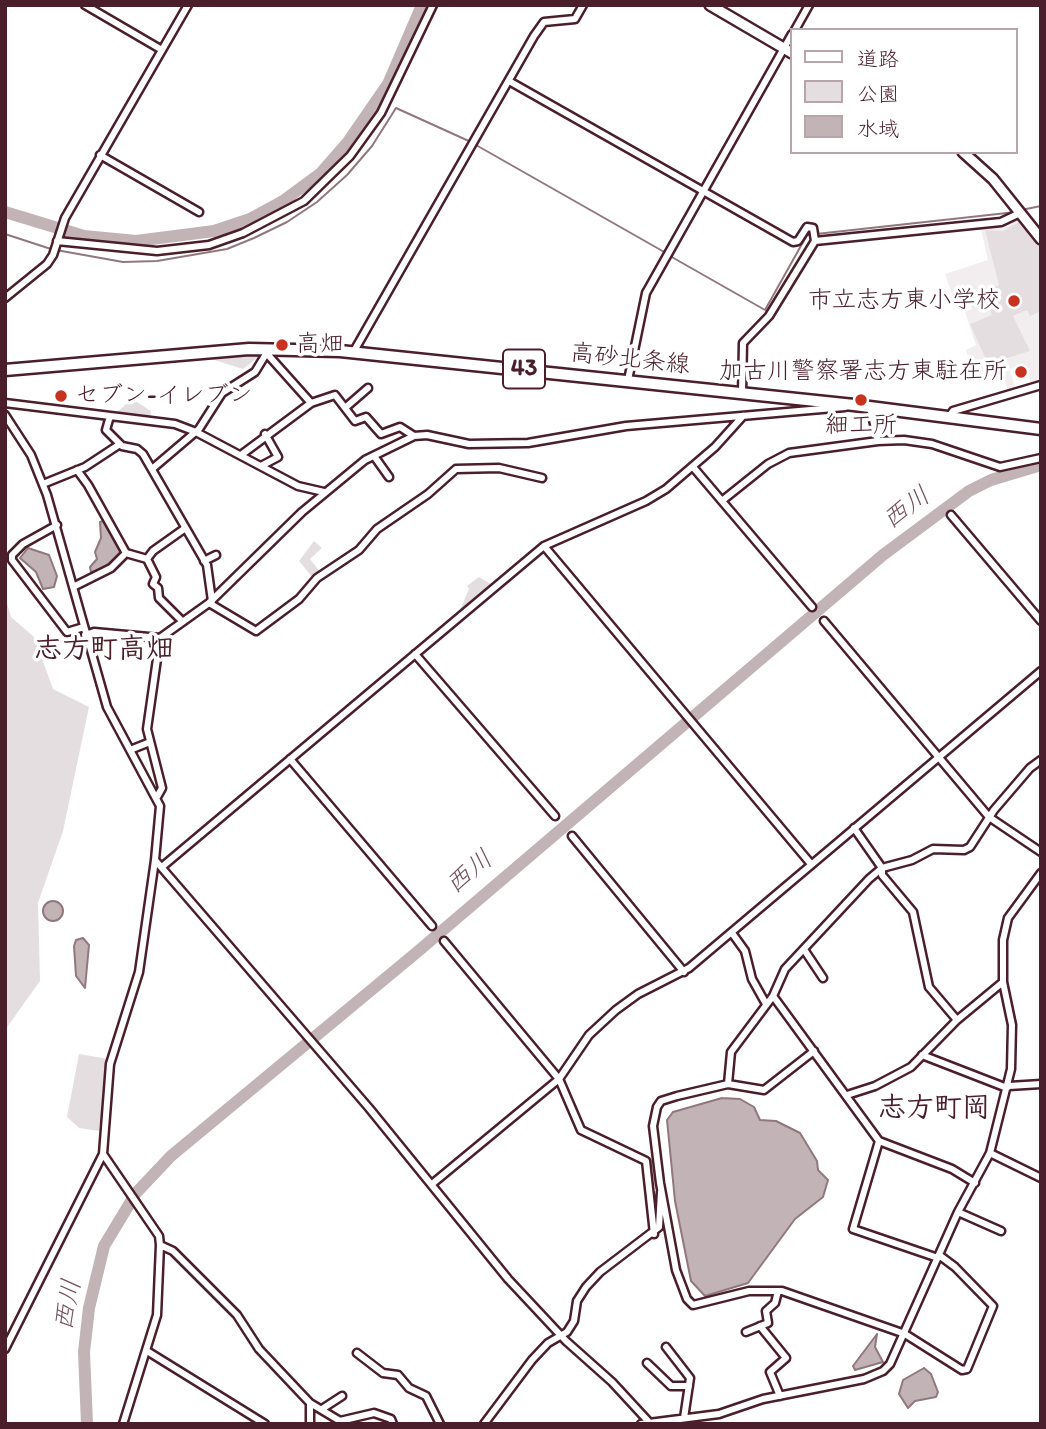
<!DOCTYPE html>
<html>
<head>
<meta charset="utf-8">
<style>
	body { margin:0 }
	#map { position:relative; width:1046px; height:1429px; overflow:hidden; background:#fff; font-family:Itim,"Klee One",sans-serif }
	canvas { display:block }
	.frame { position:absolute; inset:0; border:7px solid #4a1f2b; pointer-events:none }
	.legend { position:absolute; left:790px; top:28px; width:228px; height:126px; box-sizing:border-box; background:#fff; border:2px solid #b7a5aa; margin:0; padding:9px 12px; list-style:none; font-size:21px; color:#4a1f2b }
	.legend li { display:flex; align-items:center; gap:14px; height:35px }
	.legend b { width:35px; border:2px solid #b7a5aa }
</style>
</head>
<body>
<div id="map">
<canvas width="1046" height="1429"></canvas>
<div class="frame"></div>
<ul class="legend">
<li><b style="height:9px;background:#fff"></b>道路</li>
<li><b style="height:19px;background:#e5dee0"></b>公園</li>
<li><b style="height:19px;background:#c1b3b6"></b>水域</li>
</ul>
</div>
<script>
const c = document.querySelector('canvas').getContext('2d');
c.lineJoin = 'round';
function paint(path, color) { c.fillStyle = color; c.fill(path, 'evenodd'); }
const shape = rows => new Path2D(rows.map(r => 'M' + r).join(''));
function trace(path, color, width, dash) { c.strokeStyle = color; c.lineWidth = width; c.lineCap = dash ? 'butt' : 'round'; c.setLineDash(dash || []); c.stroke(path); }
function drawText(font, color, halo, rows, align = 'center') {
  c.font = font + ' Itim,"Klee One",sans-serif'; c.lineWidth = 7; c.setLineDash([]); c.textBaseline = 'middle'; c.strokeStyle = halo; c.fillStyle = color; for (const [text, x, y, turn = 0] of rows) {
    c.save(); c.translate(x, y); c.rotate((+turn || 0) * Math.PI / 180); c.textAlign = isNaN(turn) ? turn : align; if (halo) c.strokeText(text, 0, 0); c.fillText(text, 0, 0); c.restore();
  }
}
paint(shape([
	[1019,217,1041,244,1041,380,1031,383,1025,364,1009,369,1016,389,1008,391,1000,366,974,375,966,350,976,345,965,312,972,309,967,295,954,299,945,274,988,260,980,225,1002,226]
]), '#f2eeef');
paint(shape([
	[1019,222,1041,249,1041,311,1030,316,1027,310,1013,316,1030,351,988,364,970,324,992,315,984,293,999,285,985,230,1003,231],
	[264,353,243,369,208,358],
	[132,399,151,411,150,418,116,413],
	[314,541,322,548,310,559,320,572,313,578,299,561],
	[479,577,491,584,460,610,469,589,467,586],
	[5,596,11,617,34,637,53,689,89,707,63,831,38,903,40,981,5,1030],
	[79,1054,108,1059,99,1131,79,1128,67,1117]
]), '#e5dee0');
const water = shape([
	[103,521,123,552,107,568,91,572,90,567,97,559,95,552,101,538,100,522,103,521],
	[28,548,49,555,57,576,54,587,43,589,36,572,20,558,28,548],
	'43 911a10 10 0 1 1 20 0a10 10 0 1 1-20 0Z',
	[83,938,89,945,85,988,76,976,74,946,76,940,83,938],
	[722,1098,740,1099,754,1107,760,1120,776,1121,800,1133,817,1161,818,1170,828,1180,823,1197,795,1219,748,1283,705,1296,691,1281,675,1201,667,1120,673,1112,722,1098],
	[877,1334,875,1347,883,1362,855,1370,853,1366,877,1334],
	[924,1368,931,1374,938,1392,936,1397,915,1401,908,1408,899,1394,903,1380,924,1368]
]);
paint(water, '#c1b3b6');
trace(water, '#91787e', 2);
trace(shape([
	[476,145,666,253],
	[1021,210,1041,206],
	[5,234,51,249],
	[816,234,1016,212],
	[56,250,123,262,157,261,227,249,254,238,287,222,317,202,347,175,372,146,396,108,471,142],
	[670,256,765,310,807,235,811,235]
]), '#91787e', 2);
trace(shape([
	[5,212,84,236,136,241,214,231,250,219,283,201,321,173,348,142,388,84,422,5],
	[87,1424,84,1352,89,1308,104,1246,136,1193,171,1156,416,953,883,555,969,491,991,480,1041,465]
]), '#c1b3b6', 12);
const street = shape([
	[85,5,162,50],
	[795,30,809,5],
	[509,81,793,242,798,241,807,227,813,228,815,241,769,316,743,343,742,393],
	[100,155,199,212],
	[57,241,157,251,209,245,243,233,304,201,350,156,381,113,433,5],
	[815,241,1001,222,1020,213],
	[5,298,47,264,53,255,65,218,188,5],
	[354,351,534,36,544,22,575,19,583,5],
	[628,380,646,293,792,34],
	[5,403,175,424,196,432,298,486,324,492],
	[311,403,335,395,355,421,366,417,381,434,400,427,414,436],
	[870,407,878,441],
	[345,408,368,388],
	[5,415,31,455,47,495,107,707,160,806,155,860,369,1108,508,1279,566,1341,612,1382,648,1421],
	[110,416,106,430,122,446,137,449,143,454,207,565,212,601],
	[949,417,953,411,1041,385],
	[241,455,311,403,269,356,269,351],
	[374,456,389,477],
	[261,466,278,457,265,434],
	[693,467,812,607],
	[152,469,199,429,222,393,255,372,269,349],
	[43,484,85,467,120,444],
	[723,500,768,464,789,453,878,441,904,440,932,444,1000,467,1041,458],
	[951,515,1041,621],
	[57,525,23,544,12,555,12,560,67,632,84,627],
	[544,546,811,864],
	[126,553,147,559],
	[204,561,216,555],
	[73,587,111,568,126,553,88,485,77,470],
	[209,603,256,631,299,599,317,578,359,550,377,529,428,494,456,469,499,468,542,478],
	[182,621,159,598,158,588,153,584,156,577,147,559,153,551,184,529],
	[824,621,989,817,1041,852],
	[85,635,94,632,160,638],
	[415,654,555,816],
	[130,750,150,742],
	[290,759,432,926],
	[157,797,162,788,147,729,160,638,209,603,302,512,365,460,414,436,427,435,469,444,528,443,626,426,845,407],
	[854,828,882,868,882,875,913,912,929,987,957,1020],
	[572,836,684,972],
	[163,866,544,546,646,501,666,489,715,447,743,416],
	[732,933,745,951,752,979,766,1004],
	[444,941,559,1079,581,1130,646,1161,654,1234],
	[805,951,823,978],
	[773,996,879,1141,952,1169,975,1183],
	[814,1051,764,1090,728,1084,677,1096,661,1101,657,1107,653,1126,660,1183,676,1270,687,1299,693,1305,749,1291,782,1291,905,1334,962,1370,967,1369,993,1306,955,1267,939,1255],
	[922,1055,1007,1088],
	[728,1084,731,1052,773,996,785,969,869,879,882,868,912,860,933,849,964,850,970,847,994,810,1030,768,1041,760],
	[1009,1086,1041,1084],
	[847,1095,875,1086,911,1067,957,1020,1003,982],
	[879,1141,853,1229,938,1258],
	[990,1153,1041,1178],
	[103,1154,159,1236,160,1245,157,1315,123,1424],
	[432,1184,559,1079,589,1035,616,1010,638,994,689,968,1041,671],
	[958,1212,1001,1231],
	[160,1245,173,1251,237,1315,259,1349,310,1403,310,1424],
	[760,1326,786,1358,770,1372,780,1396],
	[746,1332,768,1323,766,1311,775,1303,778,1291],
	[666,1347,690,1378,684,1418],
	[5,1349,103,1154,110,1064,139,972,155,860],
	[147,1351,265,1424],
	[357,1353,383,1373,398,1375,409,1388,426,1396,440,1424],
	[647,1363,671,1386,689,1386],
	[310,1403,340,1421,374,1413,391,1419,393,1424],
	[322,1409,342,1396],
	[484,1424,532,1360,548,1343,567,1332,574,1321,577,1301,586,1287,600,1272,659,1227,661,1192],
	[641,1424,719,1414,763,1399,864,1379,883,1371,890,1364,958,1212,990,1153,1011,1069,1012,1025,1003,982,1003,940,1008,918,1041,873]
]);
const secondary = shape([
	[710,5,792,53],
	[963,152,993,179,1041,239]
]);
const primary = shape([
	[5,370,249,349,340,351,854,405,1041,429]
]);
trace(street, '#4a1f2b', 11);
trace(secondary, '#4a1f2b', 14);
trace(primary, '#4a1f2b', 15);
trace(street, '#fff', 6);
trace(secondary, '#fff', 9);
trace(primary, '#fff', 10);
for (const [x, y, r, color] of [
	[1014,301,7,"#c8321e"],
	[282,345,7,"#c8321e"],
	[1021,372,7,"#c8321e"],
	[61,396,7,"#c8321e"],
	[861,400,7,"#c8321e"]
]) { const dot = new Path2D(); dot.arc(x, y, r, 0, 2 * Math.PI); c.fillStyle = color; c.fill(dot); trace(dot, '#fff', 2.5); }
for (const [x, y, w] of [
	[524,369,42]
]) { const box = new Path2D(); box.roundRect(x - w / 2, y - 19.5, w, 39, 5); c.fillStyle = '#fff'; c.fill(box); trace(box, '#4a1f2b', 2); }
drawText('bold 23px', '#4a1f2b', null, [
	["43",524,369]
]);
drawText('24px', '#4a1f2b', '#fff', [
	["市立志方東小学校",1000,301],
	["高畑",296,345,"left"],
	["加古川警察署志方東駐在所",1007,372],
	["セブン-イレブン",75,396,"left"],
	["細工所",861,426,"center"]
], 'right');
drawText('24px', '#4a1f2b', '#fff', [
	["高砂北条線",630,360,6]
]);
drawText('italic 26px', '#74535c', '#fff', [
	["西川",907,509,-37],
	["西川",470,873,-40],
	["西川",69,1305,-80]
]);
drawText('bold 28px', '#4a1f2b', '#fff', [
	["志方町高畑",104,650],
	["志方町岡",934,1109]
]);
</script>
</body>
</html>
